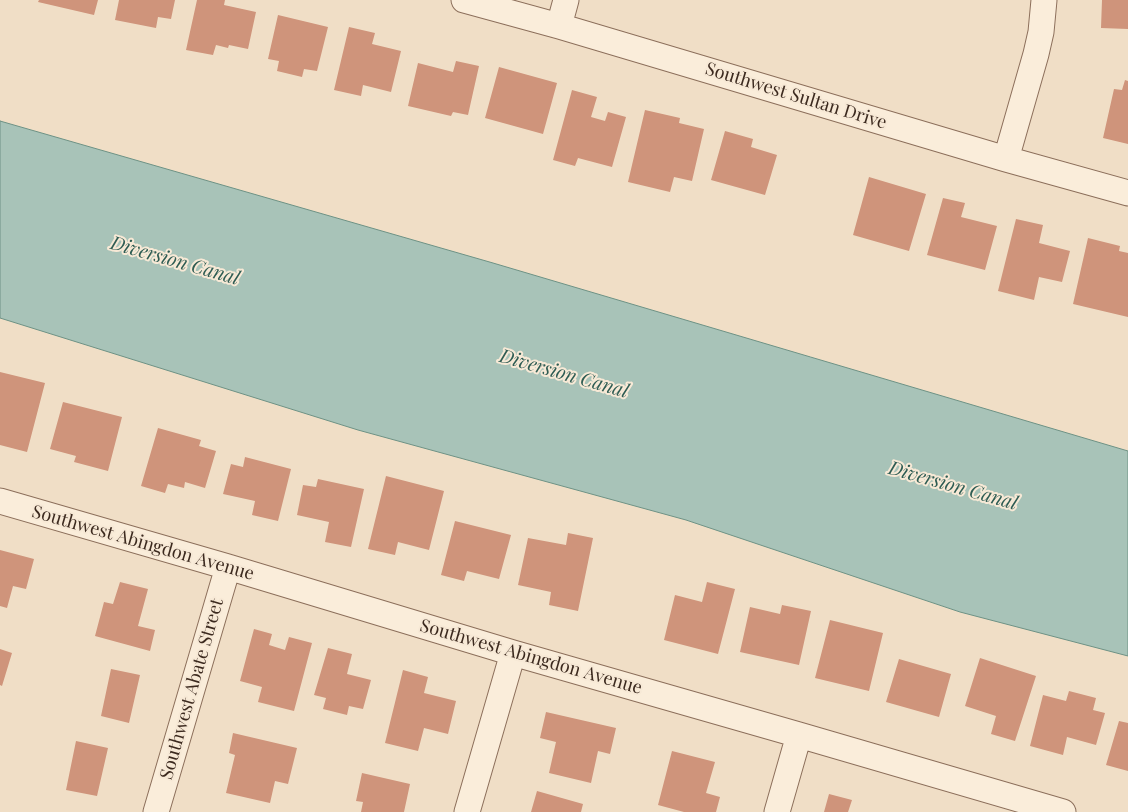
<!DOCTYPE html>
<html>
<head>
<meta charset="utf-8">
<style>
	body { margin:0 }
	canvas { display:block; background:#f0dec6 }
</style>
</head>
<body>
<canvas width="1128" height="812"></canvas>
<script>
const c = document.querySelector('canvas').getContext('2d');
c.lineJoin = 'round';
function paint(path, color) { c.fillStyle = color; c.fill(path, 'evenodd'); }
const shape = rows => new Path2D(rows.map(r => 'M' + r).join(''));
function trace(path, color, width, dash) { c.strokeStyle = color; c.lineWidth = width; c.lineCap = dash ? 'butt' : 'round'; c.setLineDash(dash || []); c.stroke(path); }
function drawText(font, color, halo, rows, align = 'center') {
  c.font = font + ' "Playfair Display",serif'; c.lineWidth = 4; c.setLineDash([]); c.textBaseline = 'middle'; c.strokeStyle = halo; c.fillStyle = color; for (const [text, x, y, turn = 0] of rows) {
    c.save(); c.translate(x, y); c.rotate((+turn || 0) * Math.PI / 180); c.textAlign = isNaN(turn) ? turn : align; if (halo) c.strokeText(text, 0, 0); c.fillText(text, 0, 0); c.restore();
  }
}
const water = shape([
	[0,121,493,263,1128,451,1128,656,960,612,686,520,358,430,0,318,0,121]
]);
paint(water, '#a8c3b8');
trace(water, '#6e9285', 1);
paint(shape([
	[39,0,98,0,94,15,38,2],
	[119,0,175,0,171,19,158,17,156,28,115,20],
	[197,0,225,0,224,5,256,12,248,49,229,45,228,48,216,45,213,55,186,50],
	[1102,0,1128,0,1128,29,1101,28],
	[278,15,328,27,317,71,304,69,302,77,277,71,279,61,268,59],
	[349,27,375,33,372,44,401,51,391,92,363,85,361,96,334,90],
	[456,61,479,66,468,115,453,112,451,116,408,106,418,63,453,72],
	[499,67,557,83,543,134,485,118],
	[1125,80,1128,81,1128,144,1103,138,1114,89,1122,90],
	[572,90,597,97,591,117,605,121,608,112,626,117,612,167,578,158,575,166,553,160],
	[645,110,680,118,679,123,704,129,692,181,674,177,670,192,628,182],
	[725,131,753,139,751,147,777,155,765,195,711,180],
	[869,177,926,194,909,251,853,235],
	[943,198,965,203,961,217,997,226,985,270,927,255],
	[1016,219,1043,225,1039,243,1070,251,1062,282,1039,277,1034,300,998,291],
	[1088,238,1120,246,1119,251,1128,253,1128,317,1073,304],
	[0,372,45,383,27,452,0,445],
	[63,402,122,417,108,471,74,462,76,456,50,449],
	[158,428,201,440,199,446,216,451,205,488,185,482,184,488,168,484,165,493,141,486],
	[245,457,291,469,278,521,252,515,255,501,223,494,231,464,243,467],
	[386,476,444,491,429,550,398,542,395,555,368,549],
	[318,479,364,489,351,547,325,542,329,522,297,515,303,485,316,487],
	[455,521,511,535,499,579,467,571,464,581,441,575],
	[568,533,593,538,578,611,549,605,551,592,518,585,528,538,566,545],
	[0,550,34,559,26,589,13,586,7,608,0,606],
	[120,582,148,589,138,626,155,630,150,651,95,636,104,602,113,604],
	[707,582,735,589,718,654,664,640,675,595,702,602],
	[782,605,811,611,799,665,740,652,750,607,780,614],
	[830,620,883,633,869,691,815,678],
	[254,629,272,634,269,645,285,650,289,637,312,643,294,711,258,702,262,687,240,681],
	[328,648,352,654,347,674,371,680,363,709,349,706,347,715,323,709,326,698,314,695],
	[0,649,12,653,2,686,0,685],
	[980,658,1036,676,1015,741,991,734,996,716,965,706],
	[899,659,951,674,939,717,886,702],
	[111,669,140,675,129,723,101,716],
	[403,670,428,677,424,693,456,701,448,734,424,728,418,751,385,743],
	[1069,691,1096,698,1093,710,1105,713,1096,745,1067,737,1063,755,1030,746,1043,695,1066,701],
	[546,712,616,728,610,754,598,751,591,783,549,773,556,742,540,738],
	[1119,721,1128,723,1128,771,1106,765],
	[233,733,297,748,288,784,275,781,270,803,226,793,235,755,229,753],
	[76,741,108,748,97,796,66,790],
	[672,751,715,762,706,793,720,797,716,812,684,812,658,805],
	[362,773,410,784,404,812,361,812,363,802,356,801],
	[537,791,583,804,581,812,531,812],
	[829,794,852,800,848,812,824,812]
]), '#cf947b');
const minor = shape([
	[464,0,559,26,1006,159,1128,193],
	[559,26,566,0],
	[1006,159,1036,54,1041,32,1044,0],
	[0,501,228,567,513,653,799,735,1063,812],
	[156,812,228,567],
	[467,812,513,653],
	[777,812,799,735]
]);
trace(minor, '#8c6f5b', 27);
trace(minor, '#faedda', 25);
drawText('18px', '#3c2a1f', '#f7e9d6', [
	["Southwest Sultan Drive",796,96,17],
	["Southwest Abingdon Avenue",143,543,16],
	["Southwest Abingdon Avenue",531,657,16],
	["Southwest Abate Street",192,689,-74]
]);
drawText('italic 19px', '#2e5c53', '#f7e9d6', [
	["Diversion Canal",175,261,16],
	["Diversion Canal",564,374,16],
	["Diversion Canal",953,486,16]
]);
</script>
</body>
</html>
